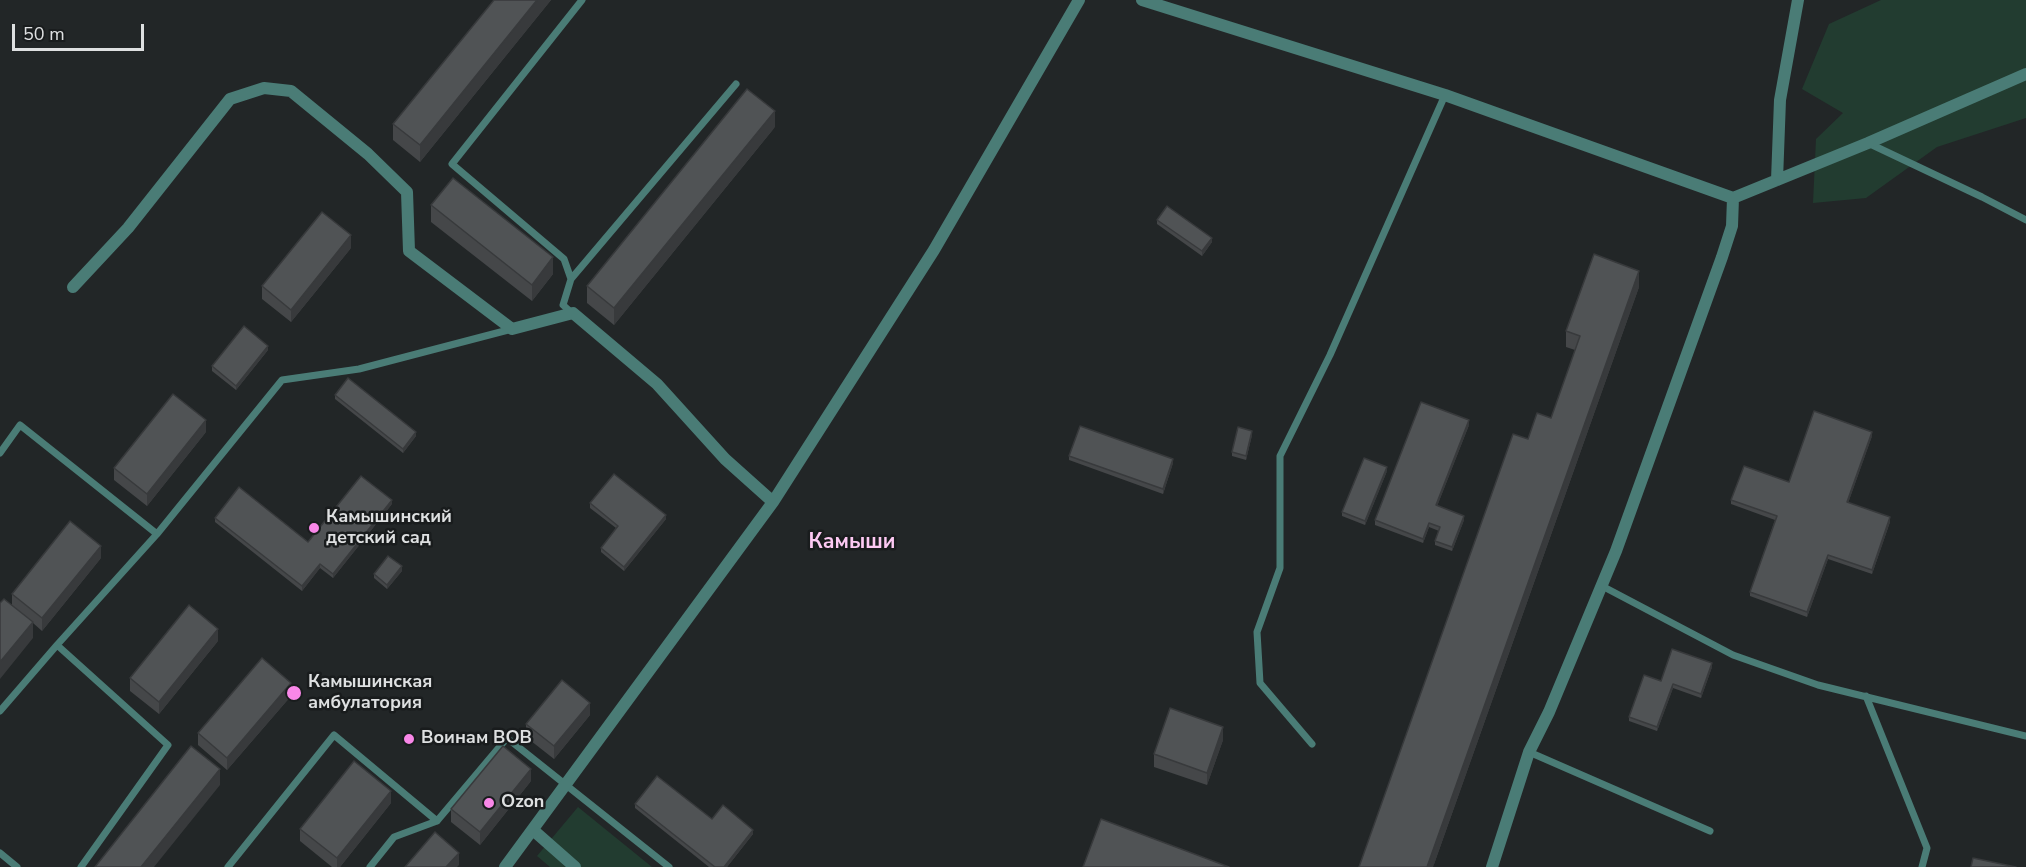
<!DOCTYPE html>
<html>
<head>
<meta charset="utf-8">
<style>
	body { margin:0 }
	#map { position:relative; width:2026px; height:867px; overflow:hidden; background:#222627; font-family:"Nunito Sans",sans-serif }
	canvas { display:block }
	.scale { position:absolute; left:12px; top:24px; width:132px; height:27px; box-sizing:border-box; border:3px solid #dee0e1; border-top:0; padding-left:8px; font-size:18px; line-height:21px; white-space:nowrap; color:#dee0e1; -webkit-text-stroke:4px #191c1d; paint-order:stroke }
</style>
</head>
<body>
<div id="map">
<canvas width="2026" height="867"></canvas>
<div class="scale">50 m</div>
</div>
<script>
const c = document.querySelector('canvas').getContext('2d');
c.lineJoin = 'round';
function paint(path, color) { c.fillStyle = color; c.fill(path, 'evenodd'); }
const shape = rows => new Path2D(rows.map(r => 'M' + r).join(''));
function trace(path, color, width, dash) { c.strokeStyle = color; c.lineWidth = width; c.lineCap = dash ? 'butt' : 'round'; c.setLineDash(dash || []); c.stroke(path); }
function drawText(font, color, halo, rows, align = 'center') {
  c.font = font + ' "Nunito Sans",sans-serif'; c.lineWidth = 5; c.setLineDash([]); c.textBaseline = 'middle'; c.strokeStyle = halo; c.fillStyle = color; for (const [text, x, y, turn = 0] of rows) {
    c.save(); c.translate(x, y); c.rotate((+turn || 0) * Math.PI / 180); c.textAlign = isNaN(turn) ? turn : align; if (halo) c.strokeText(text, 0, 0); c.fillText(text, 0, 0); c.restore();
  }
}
paint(shape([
	[1881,0,2026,0,2026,118,1937,147,1866,198,1813,203,1816,139,1843,113,1802,89,1829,24],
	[578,807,652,867,550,867,537,856]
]), '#223c30');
trace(shape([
	[1868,143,1982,197,2026,220],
	[571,279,564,259,452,164,582,0],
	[572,313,563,305,571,279,736,84],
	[0,453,20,425,157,534,57,645],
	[157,534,282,380,359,369,512,329],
	[1602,586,1733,655,1818,685,2026,736],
	[1866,696,1927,848,1922,867],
	[0,711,57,645,168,745,81,867],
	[1312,744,1260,683,1257,632,1280,568,1280,456,1330,355,1445,95],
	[1529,752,1710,831],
	[0,853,17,867],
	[228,867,334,735,437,821,507,738,669,867],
	[370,867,394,837,437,821]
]), '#4a7c76', 7);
trace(shape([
	[1142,0,1445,95,1733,198,1868,143,2026,74],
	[1777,180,1780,100,1798,0],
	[73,287,128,228,230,99,264,88,291,91,368,154,407,192,409,251,512,329,573,313,657,384,725,459,773,502],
	[533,830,575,867],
	[505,867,773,502,934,250,1079,0],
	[1492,867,1529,752,1549,712,1616,551,1722,257,1732,226,1733,198]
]), '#4a7c76', 12);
paint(shape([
	[494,0,551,0,420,162,393,140,393,124],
	[775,127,614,325,587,303,587,286],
	[431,205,553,274,532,301,431,222],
	[1157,220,1212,242,1202,256,1157,224],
	[351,248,291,322,262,299,262,286],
	[1639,287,1433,867,1528,439,1551,418,1575,350,1566,347,1566,331],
	[268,350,236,390,212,371,212,366],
	[335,395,416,436,403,453,335,399],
	[1469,425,1437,506,1464,520,1452,551,1435,545,1435,541,1439,531,1429,527,1423,543,1375,525,1375,520],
	[206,432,147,506,114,480,114,468],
	[1252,435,1246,460,1232,456,1232,452],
	[1872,436,1848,503,1890,522,1872,574,1828,559,1807,617,1750,596,1750,592,1775,520,1731,504,1731,500,1789,482],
	[1069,456,1173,463,1163,494,1069,460],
	[1387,471,1365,525,1342,516,1342,512],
	[590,503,666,519,624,571,601,552,601,548,616,528,590,508],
	[392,504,333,578,320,568,302,591,215,522,215,518,308,542],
	[101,558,42,631,33,623,33,638,12,605,12,594],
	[402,571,387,589,374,578,374,574],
	[218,641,159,714,130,691,130,678],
	[1712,667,1701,698,1673,688,1657,731,1629,721,1629,717,1661,681],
	[291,696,227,770,198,745,198,733],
	[590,715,554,759,526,737,526,724],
	[1223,740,1207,785,1154,767,1154,754],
	[531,781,480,845,451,822,451,809],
	[391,803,340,867,332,867,300,841,300,829],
	[635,804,712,819,753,834,727,867,709,867,635,808]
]), '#454749');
paint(shape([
	[537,0,551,0,420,162,420,145],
	[775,111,775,127,614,325,614,308],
	[351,235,351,248,291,322,291,310],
	[1212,238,1212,242,1202,256,1202,251],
	[553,257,553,274,532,301,532,285],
	[1639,271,1639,287,1433,867,1427,867],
	[268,346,268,350,236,390,236,386],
	[206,420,206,432,147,506,147,494],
	[1469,420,1469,425,1436,509,1436,505],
	[1252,431,1252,435,1246,460,1246,456],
	[416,432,416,436,403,453,403,449],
	[1872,432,1872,436,1847,506,1847,502],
	[1173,459,1173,463,1163,494,1163,489],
	[1387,467,1387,471,1365,525,1365,521],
	[392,500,392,504,333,578,333,574],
	[666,515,666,519,624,571,624,567],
	[1464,516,1464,520,1452,551,1452,547],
	[1890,517,1890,522,1872,574,1872,570],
	[1429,523,1429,527,1423,543,1423,539],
	[101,546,101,558,42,631,42,618],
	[1828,555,1828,559,1807,617,1807,612],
	[320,564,320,568,302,591,302,586],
	[402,566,402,571,387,589,387,585],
	[33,622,33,638,0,679,0,662],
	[218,629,218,641,159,714,159,702],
	[1712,663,1712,667,1701,698,1701,694],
	[291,683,291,696,227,770,227,758],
	[1673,684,1673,688,1657,731,1657,727],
	[590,703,590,715,554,759,554,746],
	[1223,727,1223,740,1207,785,1207,773],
	[220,769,220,785,154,867,141,867],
	[531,769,531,781,480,845,480,832],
	[391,791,391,803,340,867,337,867,337,858],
	[753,830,753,834,727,867,724,867],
	[459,853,459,865,457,867,446,867]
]), '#383a3c');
const building = shape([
	[494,0,537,0,420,145,393,124,494,0],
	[747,89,775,111,614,308,587,286,747,89],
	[453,178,553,257,532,285,431,205,453,178],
	[1167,206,1212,238,1202,251,1157,220,1167,206],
	[322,212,351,235,291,310,262,286,322,212],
	[1594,254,1639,271,1427,867,1359,867,1513,434,1528,439,1537,413,1551,418,1580,336,1566,331,1594,254],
	[244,326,268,346,236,386,212,366,244,326],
	[348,378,416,432,403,449,335,395,348,378],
	[173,394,206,420,147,494,114,468,173,394],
	[1421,402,1469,420,1436,505,1464,516,1452,547,1435,541,1440,527,1429,523,1423,539,1375,520,1421,402],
	[1814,411,1872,432,1847,502,1890,517,1872,570,1828,555,1807,612,1750,592,1777,516,1731,500,1744,466,1789,482,1814,411],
	[1080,426,1173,459,1163,489,1069,456,1080,426],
	[1238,427,1252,431,1246,456,1232,452,1238,427],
	[1364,458,1387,467,1365,521,1342,512,1364,458],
	[614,474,666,515,624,567,601,548,618,526,590,503,614,474],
	[361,476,392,500,333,574,320,564,302,586,215,518,239,487,308,542,361,476],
	[70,521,101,546,42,618,12,594,70,521],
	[388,556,402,566,387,585,374,574,388,556],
	[4,599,33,622,0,662,0,603,4,599],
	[189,605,218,629,159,702,130,678,189,605],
	[1672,649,1712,663,1701,694,1673,684,1657,727,1629,717,1644,675,1661,681,1672,649],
	[262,658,291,683,227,758,198,733,262,658],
	[562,680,590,703,554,746,526,724,562,680],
	[1170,708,1223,727,1207,773,1154,754,1170,708],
	[191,746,220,769,141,867,95,867,191,746],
	[503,746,531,769,480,832,451,809,503,746],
	[354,761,391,791,337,858,300,829,354,761],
	[657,776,712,819,723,805,753,830,724,867,715,867,635,804,657,776],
	[1101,819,1229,867,1083,867,1101,819],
	[435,832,459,853,446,867,405,867,435,832],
	[1973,858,2016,867,1971,867,1973,858]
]);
paint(building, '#505355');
trace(building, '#383a3c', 1.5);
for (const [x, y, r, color] of [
	[314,528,6,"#f987e8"],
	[294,693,8,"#f987e8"],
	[409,739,6,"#f987e8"],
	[489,803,6,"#f987e8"]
]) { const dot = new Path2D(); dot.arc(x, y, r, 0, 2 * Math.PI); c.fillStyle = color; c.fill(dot); trace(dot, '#191c1d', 2); }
drawText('bold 18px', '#dee0e1', '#191c1d', [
	["Камышинский",326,518],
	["детский сад",326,539],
	["Камышинская",308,683],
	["амбулатория",308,704],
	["Воинам ВОВ",421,739],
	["Ozon",501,803]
], 'left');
drawText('bold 21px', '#fdc9f3', '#191c1d', [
	["Камыши",852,543]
]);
</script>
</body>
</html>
